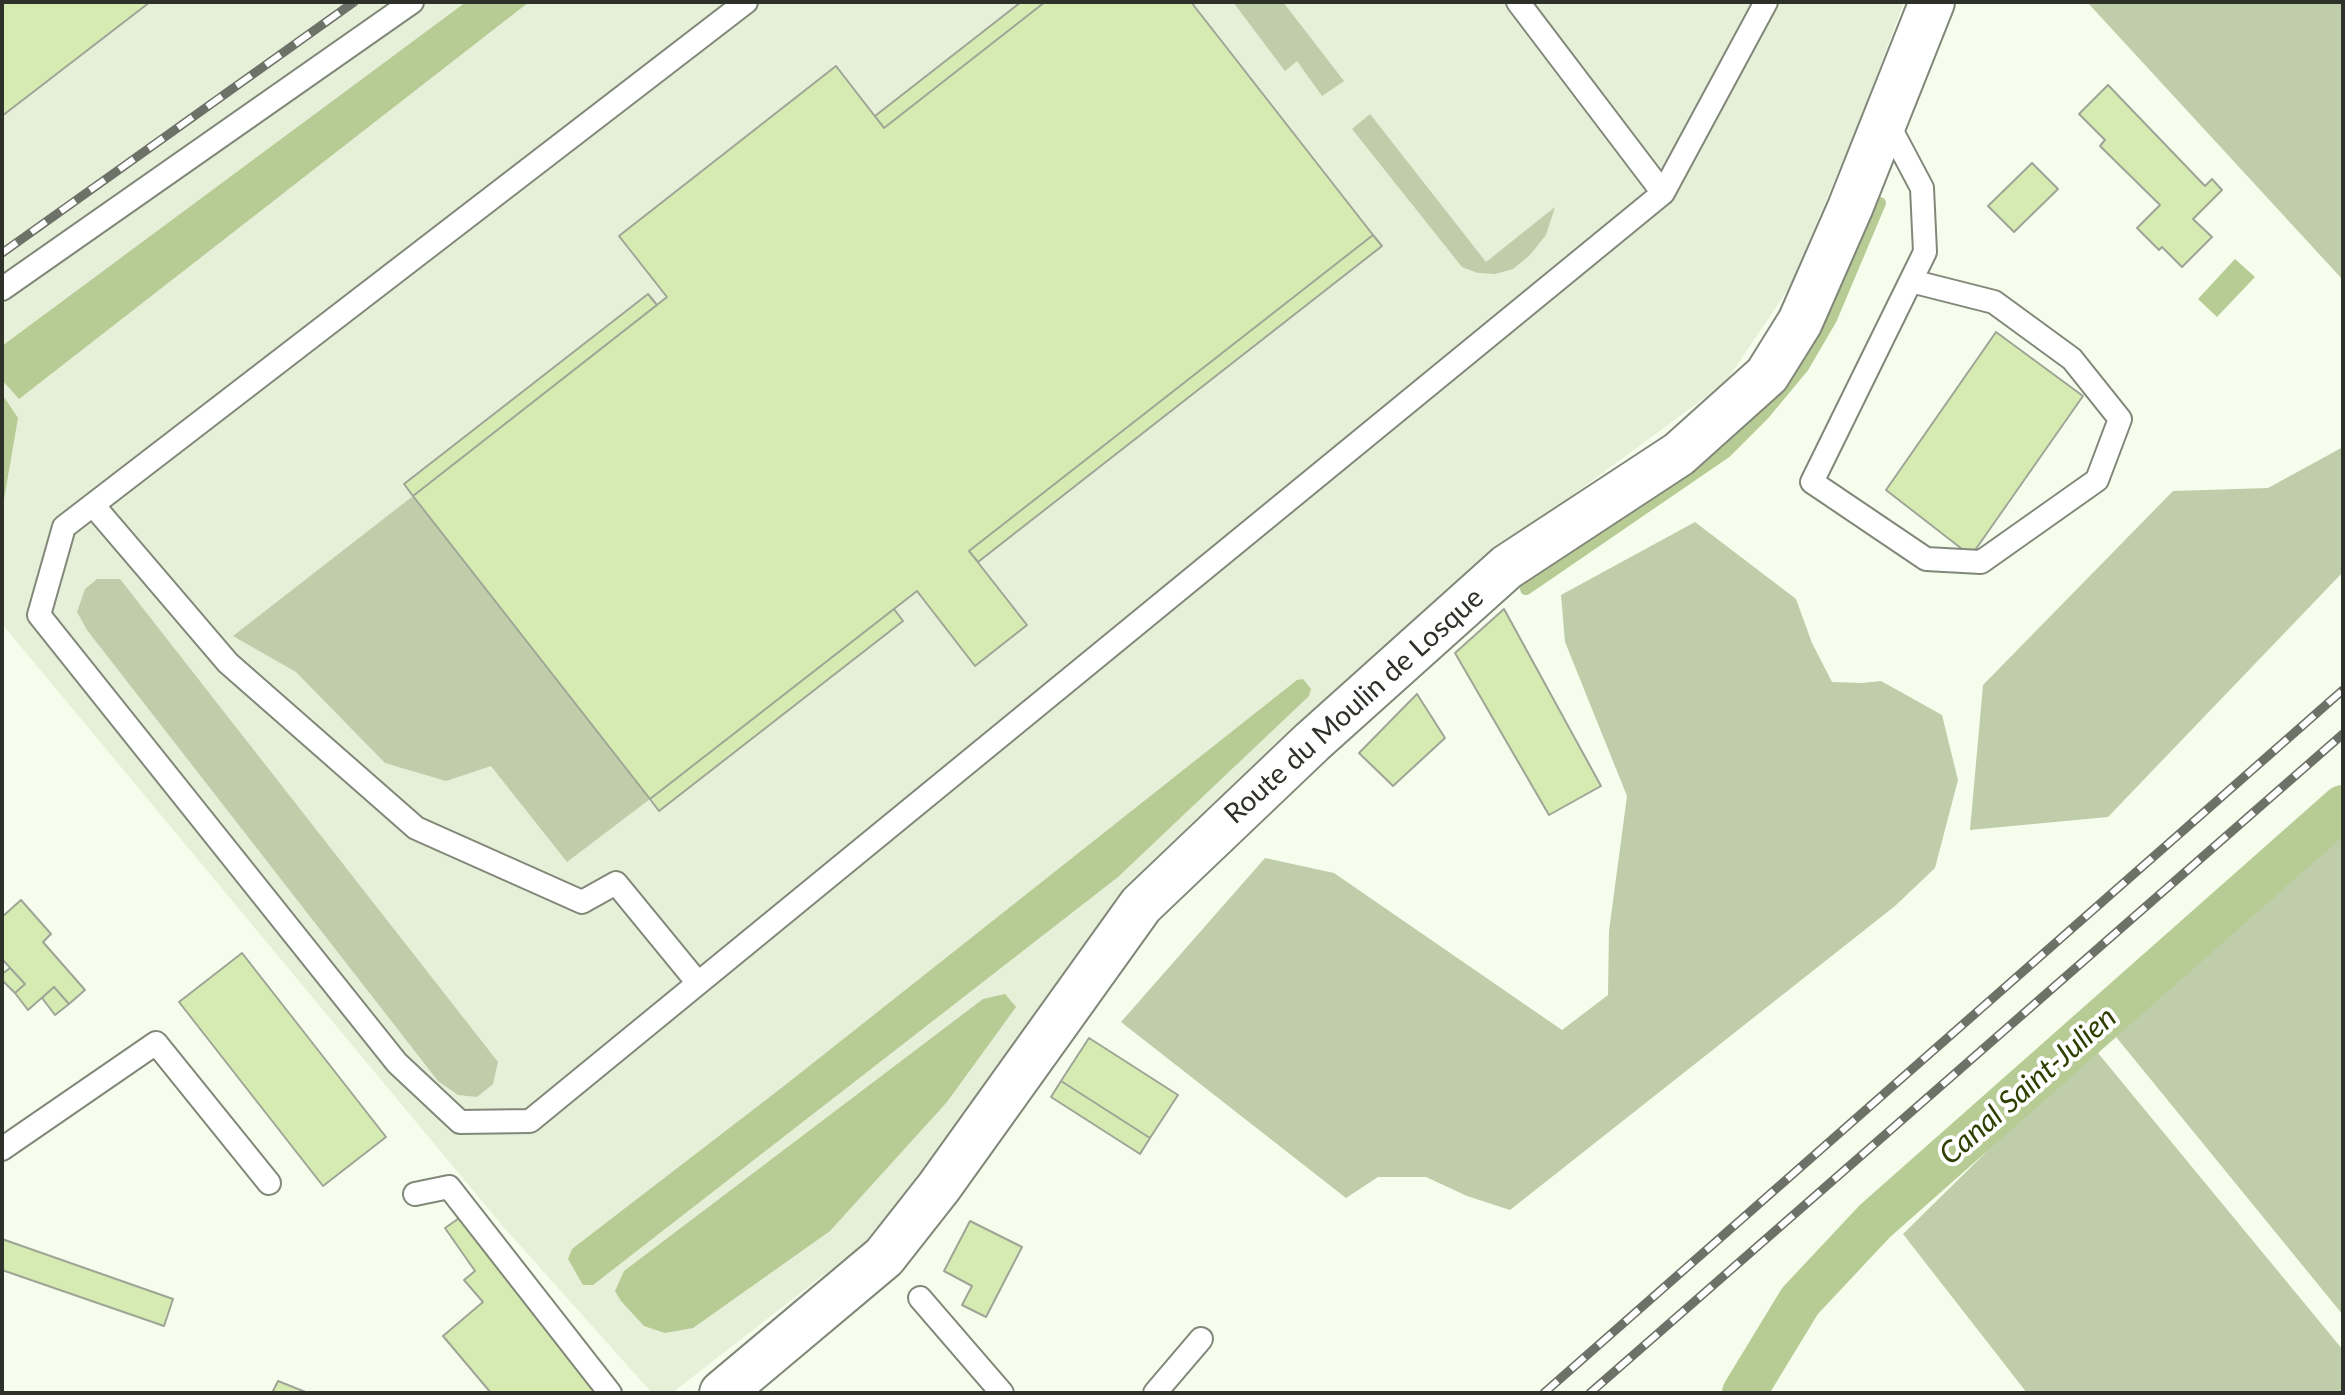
<!DOCTYPE html>
<html>
<head>
<meta charset="utf-8">
<style>
	body { margin:0 }
	#map { position:relative; width:2345px; height:1395px; overflow:hidden; background:#f6fdec; font-family:Lato,sans-serif }
	canvas { display:block }
	.frame { position:absolute; inset:0; border:4px solid #2e302a; pointer-events:none }
</style>
</head>
<body>
<div id="map">
<canvas width="2345" height="1395"></canvas>
<div class="frame"></div>
</div>
<script>
const c = document.querySelector('canvas').getContext('2d');
c.lineJoin = 'round';
function paint(path, color) { c.fillStyle = color; c.fill(path, 'evenodd'); }
const shape = rows => new Path2D(rows.map(r => 'M' + r).join(''));
function trace(path, color, width, dash) { c.strokeStyle = color; c.lineWidth = width; c.lineCap = dash ? 'butt' : 'round'; c.setLineDash(dash || []); c.stroke(path); }
function drawText(font, color, halo, rows, align = 'center') {
  c.font = font + ' Lato,sans-serif'; c.lineWidth = 8; c.setLineDash([]); c.textBaseline = 'middle'; c.strokeStyle = halo; c.fillStyle = color; for (const [text, x, y, turn = 0] of rows) {
    c.save(); c.translate(x, y); c.rotate((+turn || 0) * Math.PI / 180); c.textAlign = isNaN(turn) ? turn : align; if (halo) c.strokeText(text, 0, 0); c.fillText(text, 0, 0); c.restore();
  }
}
paint(shape([
	[2,2,1904,2,1859,122,1789,288,1725,383,1514,538,1235,787,1098,924,880,1231,672,1393,652,1393,501,1224,2,624]
]), '#e6efd8');
paint(shape([
	[1233,2,1283,2,1344,81,1322,96,1297,61,1285,71],
	[2087,2,2343,2,2343,280],
	[1370,114,1486,262,1555,207,1546,235,1529,256,1513,269,1495,274,1478,273,1462,267,1352,129],
	[2343,447,2343,572,2108,817,1970,830,1983,685,2173,491,2268,488],
	[413,496,650,799,567,862,491,766,446,781,385,763,296,672,233,636],
	[1695,522,1796,599,1812,643,1832,682,1862,683,1881,681,1942,715,1958,780,1935,868,1895,906,1510,1210,1467,1196,1426,1177,1378,1177,1346,1198,1121,1022,1265,858,1334,873,1562,1030,1608,995,1609,931,1627,796,1565,642,1561,595],
	[97,579,120,579,498,1062,493,1084,477,1097,458,1095,438,1081,87,630,77,612,85,589],
	[2343,829,2343,1315,2112,1032],
	[2093,1047,2343,1350,2343,1393,2027,1393,1903,1234]
]), '#bfcdaa');
paint(shape([
	[466,2,529,2,19,399,2,380,2,346],
	[2235,259,2255,277,2217,317,2198,299],
	[2,394,18,418,2,511],
	[1303,679,1311,689,1309,696,1118,877,593,1285,583,1285,568,1259,572,1249,784,1086,1297,680],
	[1005,994,1016,1007,947,1102,830,1231,693,1328,665,1333,644,1326,621,1301,615,1291,624,1271,983,999]
]), '#b7cc94');
trace(shape([
	[1526,589,1726,452,1764,414,1803,367,1831,319,1880,203]
]), '#b7cc94', 12);
trace(shape([
	[1744,1393,1800,1301,1875,1221,2343,807]
]), '#b7cc94', 44);
const building = shape([
	[2,2,150,2,2,116,2,2],
	[1021,2,1045,2,884,128,875,116,1021,2],
	[1045,2,1191,2,1373,235,969,551,1027,625,975,666,917,591,650,799,413,496,667,297,619,236,836,66,884,128,1045,2],
	[2108,85,2205,186,2212,179,2222,190,2193,219,2212,237,2182,267,2162,247,2159,250,2137,228,2160,205,2100,146,2105,140,2079,114,2108,85],
	[2032,163,2058,189,2014,232,1988,206,2032,163],
	[1373,235,1382,246,978,562,969,551,1373,235],
	[648,294,657,305,413,496,404,484,648,294],
	[1996,332,2083,396,1971,556,1886,490,1996,332],
	[894,609,903,621,659,811,650,799,894,609],
	[1504,609,1601,786,1549,815,1455,653,1504,609],
	[1417,694,1445,738,1393,786,1359,753,1417,694],
	[21,900,51,934,43,942,85,990,69,1004,54,987,28,1010,15,993,25,984,2,959,2,917,21,900],
	[242,953,386,1137,323,1186,179,1002,242,953],
	[10,968,25,984,15,993,2,980,2,974,10,968],
	[54,987,69,1004,55,1015,42,998,54,987],
	[1089,1038,1178,1095,1150,1138,1061,1081,1089,1038],
	[1061,1081,1150,1138,1140,1154,1051,1097,1061,1081],
	[465,1214,603,1393,491,1393,443,1336,483,1302,464,1280,475,1271,445,1228,465,1214],
	[970,1221,1022,1247,986,1317,962,1305,972,1286,944,1271,970,1221],
	[2,1239,173,1299,164,1326,2,1270,2,1239],
	[278,1381,308,1393,272,1393,278,1381]
]);
paint(building, '#d5ebb2');
trace(building, '#9fa596', 2);
const lane = shape([
	[746,2,64,527,39,615,397,1063,460,1122,530,1121,1663,193,1518,2],
	[1886,120,1922,188,1925,252,1812,482,1926,559,1981,562,2097,480,2120,419,2072,359,1994,302,1911,281],
	[1663,193,1766,2],
	[2,289,412,2],
	[93,505,228,663,416,828,582,902,616,883,698,983],
	[2,1149,156,1043,269,1183],
	[415,1194,449,1187,610,1393],
	[920,1298,1002,1393],
	[1155,1393,1201,1339]
]);
const secondary = shape([
	[722,1393,884,1257,939,1187,1141,905,1312,742,1507,567,1679,454,1767,375,1800,322,1850,208,1932,2]
]);
trace(lane, '#828879', 26);
trace(secondary, '#828879', 48);
trace(lane, '#fff', 22);
trace(secondary, '#fff', 44);
const rail = shape([
	[2,253,354,2],
	[1544,1393,2343,690],
	[1590,1393,2343,734]
]);
trace(rail, '#6d7167', 9);
trace(rail, '#fff', 6, [18]);
drawText('28px', '#2e302a', '#fff', [
	["Route du Moulin de Losque",1354,706,-42]
]);
drawText('italic 30px', '#2f4000', '#fff', [
	["Canal Saint-Julien",2028,1086,-41]
]);
</script>
</body>
</html>
